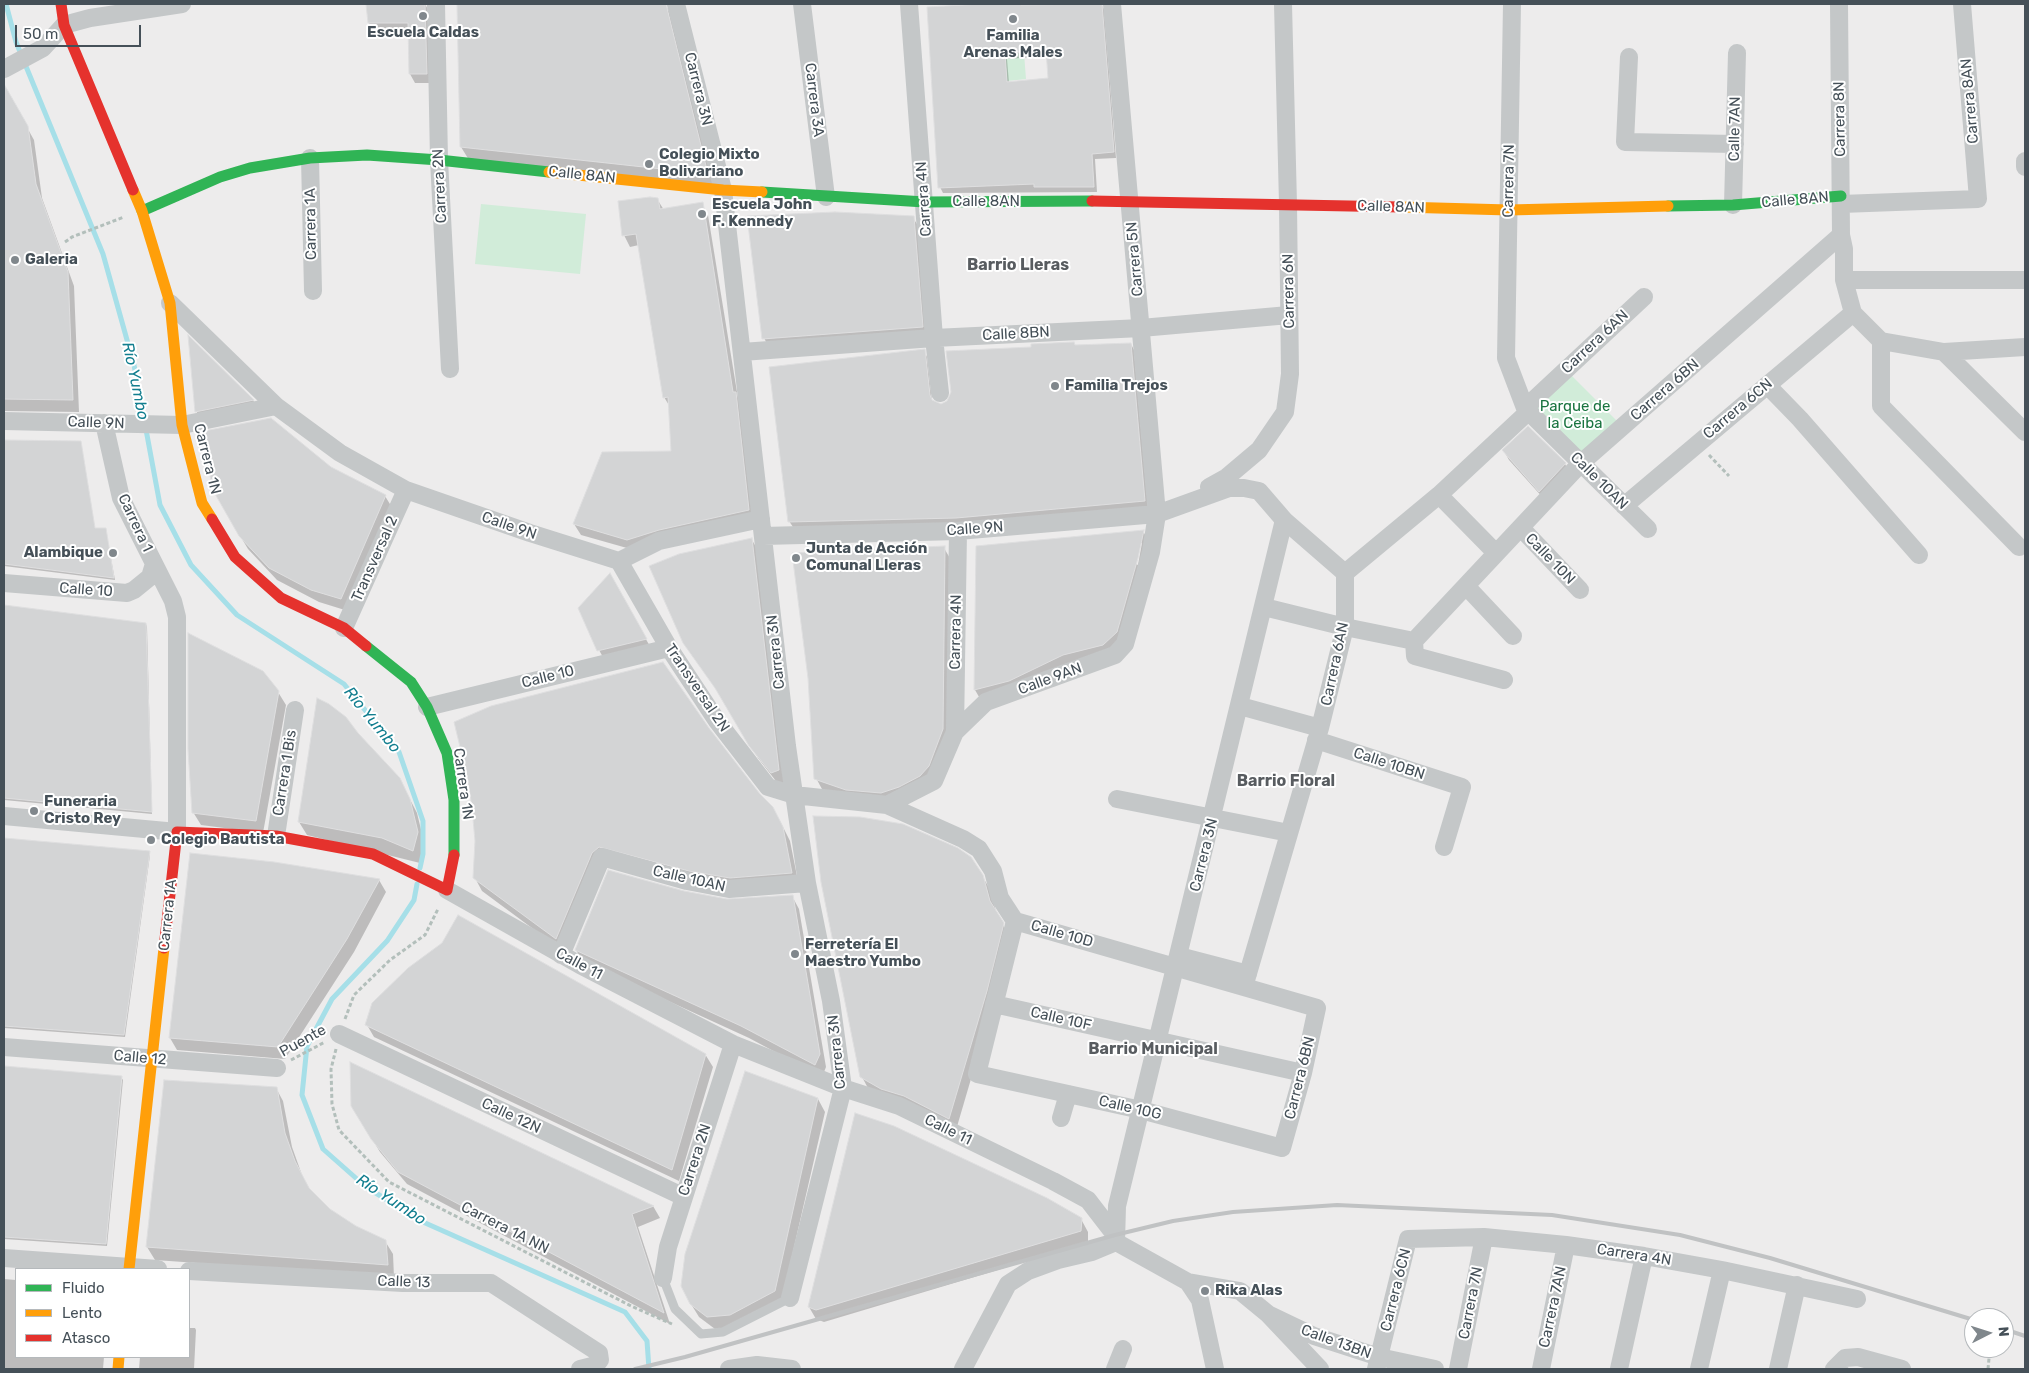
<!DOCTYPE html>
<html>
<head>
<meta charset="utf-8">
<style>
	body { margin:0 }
	#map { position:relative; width:2029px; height:1373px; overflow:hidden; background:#edecec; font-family:Rubik,sans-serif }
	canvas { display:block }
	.frame { position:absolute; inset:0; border:5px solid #455058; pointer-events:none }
	.legend { position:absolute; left:15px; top:1268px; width:175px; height:90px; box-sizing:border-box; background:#fff; border:1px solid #b5b9bc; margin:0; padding:6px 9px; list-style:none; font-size:15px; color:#455058 }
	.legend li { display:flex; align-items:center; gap:10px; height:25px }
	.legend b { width:25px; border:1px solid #b5b9bc }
	.north { position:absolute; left:1964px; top:1308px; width:50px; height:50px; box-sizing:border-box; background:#fff; border:1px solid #b5b9bc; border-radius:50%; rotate:85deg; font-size:14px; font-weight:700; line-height:20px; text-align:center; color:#455058 }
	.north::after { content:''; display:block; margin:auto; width:18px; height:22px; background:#80878c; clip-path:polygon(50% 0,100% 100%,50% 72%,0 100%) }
	.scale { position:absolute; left:15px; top:25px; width:126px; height:22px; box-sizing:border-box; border:2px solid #455058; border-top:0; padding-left:6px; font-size:15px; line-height:18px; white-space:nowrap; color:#455058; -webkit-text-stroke:4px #fff; paint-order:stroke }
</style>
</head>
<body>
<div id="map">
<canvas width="2029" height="1373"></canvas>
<div class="frame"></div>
<ul class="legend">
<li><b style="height:6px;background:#30b455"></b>Fluido</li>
<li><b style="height:6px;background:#ff9f0a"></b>Lento</li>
<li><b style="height:6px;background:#e5322d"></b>Atasco</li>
</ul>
<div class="north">N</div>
<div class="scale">50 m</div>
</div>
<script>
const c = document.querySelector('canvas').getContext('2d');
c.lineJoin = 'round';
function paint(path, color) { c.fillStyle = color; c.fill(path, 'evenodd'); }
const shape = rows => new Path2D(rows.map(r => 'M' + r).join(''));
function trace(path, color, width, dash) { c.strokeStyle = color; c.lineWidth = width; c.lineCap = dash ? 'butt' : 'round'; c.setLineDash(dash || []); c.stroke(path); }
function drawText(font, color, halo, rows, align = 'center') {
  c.font = font + ' Rubik,sans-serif'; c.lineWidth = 4; c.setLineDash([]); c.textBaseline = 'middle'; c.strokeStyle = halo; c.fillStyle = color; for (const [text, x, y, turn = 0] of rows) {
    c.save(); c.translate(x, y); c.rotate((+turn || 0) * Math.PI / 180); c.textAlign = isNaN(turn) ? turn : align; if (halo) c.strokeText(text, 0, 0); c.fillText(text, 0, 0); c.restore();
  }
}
paint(shape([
	[1024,53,1026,79,1007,81,1005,54],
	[481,204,586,214,580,274,475,264],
	[1567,371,1619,423,1581,457,1532,408]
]), '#d1ecd9');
paint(shape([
	[425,4,430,13,431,83,415,83,410,74,410,32,374,32,369,23,368,6],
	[458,4,665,4,672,17,714,186,469,160,461,147],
	[1007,4,1021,4,1022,7,1101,4,1104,9,1116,158,1095,159,1097,192,943,193,940,187,928,8],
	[1048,56,1049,79,1009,83,1007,59],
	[10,97,34,140,42,198,74,286,79,412,4,411,4,98],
	[657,199,664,210,702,204,708,215,738,398,741,404,755,521,634,550,581,535,574,524,673,453,670,407,664,397,639,245,630,247,624,235],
	[913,218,921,230,929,339,771,351,764,338],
	[189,338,253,400,258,409,202,420,196,411],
	[1131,344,1134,350,1148,507,960,523,793,527,789,521,924,351,927,357,932,401,941,405,1076,347],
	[1528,428,1565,464,1570,473,1545,500,1509,460,1504,451],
	[4,441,81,442,95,529,106,532,115,580,4,566],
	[331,468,385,496,393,509,348,611,319,602,277,580,248,549,229,517],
	[1143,531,1150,544,1145,572,1111,657,982,702,975,690,978,547],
	[1140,543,1142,543,1138,565,1136,564],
	[752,540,759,552,786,782,779,785,758,758,724,701,684,642],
	[944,548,951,560,949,742,936,779,906,799,823,791,816,778],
	[609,575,651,648,604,659,599,650],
	[4,606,146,624,147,627,152,814,4,800],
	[278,692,286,705,263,833,201,825,193,812],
	[708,728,759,794,772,807,780,821,790,841,799,886,737,891,603,861,563,951,482,891,475,878],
	[399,778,417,813,425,846,420,863,307,835,299,822],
	[4,840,149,852,150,855,125,1037,4,1028],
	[982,876,990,889,997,915,1010,937,993,1004,956,1130,869,1090,862,1077],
	[379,880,386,892,354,952,285,1059,177,1050,170,1038],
	[684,892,727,901,792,896,799,909,826,1067,822,1077,749,1038,583,962,576,950],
	[367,1025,705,1054,713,1067,679,1181,374,1037],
	[351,1064,653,1206,660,1218,638,1227,670,1324,407,1184,380,1152,352,1106],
	[4,1068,121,1077,123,1080,107,1246,4,1239],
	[276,1088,283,1101,292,1147,302,1175,310,1190,329,1210,355,1227,385,1241,393,1254,394,1277,155,1260,147,1247],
	[818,1099,825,1112,781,1304,738,1327,715,1329,699,1317,691,1304],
	[1081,1219,1088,1232,1088,1243,824,1322,816,1319,809,1307],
	[4,1279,16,1280,16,1357,104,1357,103,1369,4,1369],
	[189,1328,195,1328,196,1330,194,1369,139,1369,140,1357,189,1357]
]), '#0003');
trace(shape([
	[6,4,16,42,103,254,134,365,160,505,191,565,237,615,344,684,399,752,423,821,423,854,420,868],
	[417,884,414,900,387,941,332,999,307,1046,302,1095,323,1149,366,1187,423,1222,625,1312,647,1341,649,1369]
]), '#a6dfe8', 5);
const building = shape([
	[366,4,425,4,427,74,409,74,408,23,368,23,366,4],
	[457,4,666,4,708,174,460,147,457,4],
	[982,4,1021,4,1021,5,1102,4,1114,152,1092,154,1094,187,1034,187,1034,184,938,188,927,7,982,4],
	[1046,50,1048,78,1007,82,1005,53,1046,50],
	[4,84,28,126,36,184,68,272,73,400,4,399,4,84],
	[650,197,658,198,660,209,703,202,733,392,736,392,749,510,659,530,627,540,573,524,602,452,671,451,668,397,663,398,636,234,622,236,618,201,650,197],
	[835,212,914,216,923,327,762,339,747,216,835,212],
	[188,335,254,400,195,412,188,335],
	[1074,342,1075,345,1131,343,1145,501,956,518,788,522,769,367,925,349,930,395,932,400,941,404,947,401,951,392,946,351,1031,347,1031,344,1074,342],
	[271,418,331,467,386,495,341,599,311,590,269,568,239,536,214,492,199,432,271,418],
	[1528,426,1566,463,1539,492,1502,450,1528,426],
	[4,440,81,441,95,528,106,528,114,578,4,564,4,440],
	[1144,530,1138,558,1117,632,1103,645,1063,655,1009,681,974,690,976,546,1144,530],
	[752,538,779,770,771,773,749,746,715,688,683,643,649,566,679,554,752,538],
	[945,546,943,729,929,766,920,776,899,787,881,793,846,790,814,779,808,678,792,553,945,546],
	[610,573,647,639,597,651,578,608,610,573],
	[4,605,146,623,152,812,4,798,4,605],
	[188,633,263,671,279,691,256,821,192,813,188,749,188,633],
	[663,662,709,728,760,794,773,807,783,827,792,873,730,878,689,871,599,847,592,853,556,939,473,878,475,841,472,808,468,780,454,722,491,706,663,662],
	[317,698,329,704,346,717,358,733,400,778,410,799,418,832,413,851,382,838,298,822,317,698],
	[813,816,860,817,903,824,958,848,971,857,983,875,990,901,1004,923,987,991,949,1119,904,1096,881,1089,860,1077,821,882,813,816],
	[4,838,150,851,124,1035,4,1026,4,838],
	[190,853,274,862,380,879,347,939,278,1047,169,1038,190,853],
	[608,870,684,891,727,899,793,895,820,1054,815,1065,741,1026,575,950,608,870],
	[458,915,706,1054,672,1170,365,1025,372,1003,408,968,442,943,458,915],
	[350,1062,654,1206,632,1214,664,1313,398,1172,371,1139,351,1106,350,1062],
	[4,1066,122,1076,106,1244,4,1237,4,1066],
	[745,1071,818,1098,775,1291,730,1315,707,1317,690,1304,681,1286,685,1254,745,1071],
	[164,1080,277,1087,285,1133,295,1161,309,1188,330,1209,356,1226,386,1240,388,1265,146,1247,164,1080],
	[855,1113,894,1126,1047,1198,1082,1218,1081,1231,816,1310,808,1307,855,1113]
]);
paint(building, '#d3d4d5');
trace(building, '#dededf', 1);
trace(shape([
	[65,242,72,237,124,217],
	[1709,455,1729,476],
	[345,1019,354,995,390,960,425,935,438,909],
	[336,1049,331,1069,332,1104,339,1130,389,1182,631,1306,672,1324],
	[291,1060,325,1042],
	[1988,1369,1990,1348]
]), '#b3bfbb', 3, [4, 2.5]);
trace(shape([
	[663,1278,675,1309,701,1334,723,1332,790,1298]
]), '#c4c7c8', 9);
trace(shape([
	[436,4,439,160,450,369],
	[676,4,723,190,787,746,807,883,831,1001,843,1088,790,1298],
	[802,4,826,197],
	[909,4,934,338,940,393],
	[1512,4,1506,358,1525,408,1648,529],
	[1839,4,1841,235,1844,249,1844,280,1853,313,1881,341,1944,352,2025,347],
	[1629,57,1625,142,1735,144],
	[4,69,43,48,64,25,90,18,182,4],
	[310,158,313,291],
	[2025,167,2025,161],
	[1841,204,1978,199,1962,4],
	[1733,205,1737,53],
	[1844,280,2025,280],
	[170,303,276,406,340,453,406,490,530,533,619,561,659,541,761,519],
	[1881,341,1881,406,2019,547],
	[742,352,934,338,1141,328,1289,315],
	[1944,352,2025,432],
	[1767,385,1800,419,1919,555],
	[1525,408,1644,297],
	[4,421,182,425,276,406],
	[1209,487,1227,477,1259,450,1285,412,1290,374,1288,204,1283,4],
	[1439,495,1496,553],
	[1624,506,1853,313],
	[1284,520,1345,573],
	[1521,528,1580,590],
	[763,536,958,531,1157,514,1229,488,1244,488,1259,491,1284,520,1117,1206,1116,1242],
	[619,561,669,648,717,721,768,787,794,795,887,805,963,839,979,849,993,871,1000,898,1015,921,1317,1008,1303,1073,1282,1148,1141,1110,977,1074,1015,921],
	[1345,573,1439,495,1528,412],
	[4,583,127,593,134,590,150,577,154,564],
	[1466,586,1513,636],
	[1264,607,1345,627,1414,641],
	[344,628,406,490],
	[1414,641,1581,463,1841,235],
	[1414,641,1415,656,1504,680],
	[1240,706,1320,728],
	[427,707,669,648],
	[955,732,958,531],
	[1316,740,1462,787,1444,847],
	[1117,799,1289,833],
	[887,805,934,781,955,732,986,702,1115,655,1125,644,1151,552,1157,514,1112,4],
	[4,816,177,832,177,617,173,601,121,498,104,423],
	[276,836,295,710],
	[447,890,580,965,733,1044,843,1088,899,1106,1053,1181,1088,1200,1115,1235],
	[561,955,602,857,687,881,729,889,807,883],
	[1179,956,1248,974],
	[1244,987,1320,728,1345,627,1345,573],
	[994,1004,1303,1073],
	[339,1034,684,1197],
	[4,1047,277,1068],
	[1061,1118,1068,1094],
	[1116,1242,1188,1282,1200,1300,1215,1369],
	[4,1258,158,1269],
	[189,1271,403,1283,491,1283,599,1353,600,1360,596,1365,580,1369],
	[663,1278,668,1247,733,1044],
	[1188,1282,1240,1291,1268,1314,1320,1369],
	[1268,1314,1314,1336,1379,1357,1435,1369],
	[729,1369,757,1365,792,1369],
	[963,1369,1008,1284,1028,1271,1058,1260,1092,1252,1116,1242],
	[1115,1369,1123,1349],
	[1376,1369,1408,1239,1484,1237,1566,1245,1644,1256,1722,1270,1857,1299],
	[1458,1369,1484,1237],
	[1541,1369,1566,1245],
	[1619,1369,1644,1256],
	[1699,1369,1722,1270],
	[1778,1369,1797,1285],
	[1834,1369,1845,1358,1858,1357,1902,1369]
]), '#c4c7c8', 18);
trace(shape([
	[762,192,925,202,1092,201],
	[1668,206,1733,205,1841,196],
	[142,211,220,177,250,168,310,158,367,155,439,160,549,172],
	[366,646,411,682,427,707,447,753,454,800,454,855]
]), '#30b455', 11);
trace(shape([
	[549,172,723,190,762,192],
	[133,190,142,211,170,303,182,425,202,503,212,519],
	[1401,207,1509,210,1668,206],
	[129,1269,164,948],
	[118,1369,119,1357]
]), '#ff9f0a', 11);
trace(shape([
	[61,4,64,25,133,190],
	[1092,201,1401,207],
	[212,519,235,557,281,598,344,628,366,646],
	[164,948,177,832,276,836,373,854,447,890,454,855]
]), '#e5322d', 11);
trace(shape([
	[2004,1329,2025,1336],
	[635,1369,685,1357,1115,1235,1173,1221,1233,1212,1337,1205,1552,1215,1680,1235,1770,1258,1974,1320]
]), '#c0c2c3', 4);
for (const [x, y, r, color] of [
	[423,16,5,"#80878c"],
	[1013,19,5,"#80878c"],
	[649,164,5,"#80878c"],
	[702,214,5,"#80878c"],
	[15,260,5,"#80878c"],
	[1055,386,5,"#80878c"],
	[113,553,5,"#80878c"],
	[796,558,5,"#80878c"],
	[34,811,5,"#80878c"],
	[151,840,5,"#80878c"],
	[795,954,5,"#80878c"],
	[1205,1291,5,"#80878c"]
]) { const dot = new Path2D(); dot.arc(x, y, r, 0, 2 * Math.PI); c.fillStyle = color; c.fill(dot); trace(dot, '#fff', 2); }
drawText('bold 15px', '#455058', '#fff', [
	["Escuela Caldas",423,33,"center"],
	["Familia",1013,36,"center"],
	["Arenas Males",1013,53,"center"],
	["Colegio Mixto",659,155],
	["Bolivariano",659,172],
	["Escuela John",712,205],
	["F. Kennedy",712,222],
	["Galeria",25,260],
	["Familia Trejos",1065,386],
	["Junta de Acción",806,549],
	["Comunal Lleras",806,566],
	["Alambique",103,553,"right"],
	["Funeraria",44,802],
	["Cristo Rey",44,819],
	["Colegio Bautista",161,840],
	["Ferretería El",805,945],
	["Maestro Yumbo",805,962],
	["Rika Alas",1215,1291]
], 'left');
drawText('15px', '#455058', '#fff', [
	["Carrera 3N",698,89,76],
	["Carrera 3A",814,100,83],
	["Carrera 8AN",1970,101,-95],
	["Carrera 8N",1840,119,-91],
	["Calle 7AN",1735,129,-89],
	["Calle 8AN",582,175,6],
	["Carrera 7N",1509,181,-89],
	["Carrera 2N",440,186,-93],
	["Carrera 4N",924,199,-94],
	["Calle 8AN",1795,200,-5],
	["Calle 8AN",986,202],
	["Calle 8AN",1391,207,2],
	["Carrera 1A",311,224,-91],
	["Carrera 5N",1135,259,-95],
	["Carrera 6N",1289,291,-91],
	["Calle 8BN",1016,334,-3],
	["Carrera 6AN",1595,342,-43],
	["Carrera 6BN",1665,390,-41],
	["Carrera 6CN",1738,409,-40],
	["Calle 9N",96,423,2],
	["Carrera 1N",207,459,76],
	["Calle 10AN",1599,481,45],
	["Carrera 1",135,523,65],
	["Calle 9N",509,526,19],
	["Calle 9N",975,529,-4],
	["Transversal 2",375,559,-66],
	["Calle 10N",1550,559,46],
	["Calle 10",86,590,4],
	["Carrera 4N",956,632,-89],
	["Carrera 3N",776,652,-96],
	["Carrera 6AN",1335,664,-78],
	["Calle 10",548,677,-14],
	["Calle 9AN",1050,679,-20],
	["Transversal 2N",697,688,56],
	["Calle 10BN",1389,764,18],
	["Carrera 1 Bis",285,773,-81],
	["Carrera 1N",463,784,82],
	["Carrera 3N",1204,855,-76],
	["Calle 10AN",689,879,13],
	["Carrera 1A",168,915,-84],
	["Calle 10D",1062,934,16],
	["Calle 11",579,964,28],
	["Calle 10F",1061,1019,13],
	["Puente",303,1041,-29],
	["Carrera 3N",837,1052,-96],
	["Calle 12",140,1058,5],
	["Carrera 6BN",1300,1078,-76],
	["Calle 10G",1130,1108,13],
	["Calle 12N",511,1116,25],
	["Calle 11",948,1130,26],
	["Carrera 2N",695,1160,-72],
	["Carrera 1A NN",505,1228,27],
	["Carrera 4N",1634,1255,9],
	["Calle 13",404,1282,2],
	["Carrera 6CN",1396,1290,-76],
	["Carrera 7N",1471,1303,-79],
	["Carrera 7AN",1553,1307,-78],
	["Calle 13BN",1336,1342,20]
]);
drawText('15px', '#1a7440', '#fff', [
	["Parque de",1575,407],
	["la Ceiba",1575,424]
]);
drawText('bold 16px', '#585c60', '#fff', [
	["Barrio Lleras",1018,265],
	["Barrio Floral",1286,781],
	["Barrio Municipal",1153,1049]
]);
drawText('italic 16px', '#127e8f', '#fff', [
	["Río Yumbo",135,381,78],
	["Río Yumbo",372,720,51],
	["Río Yumbo",391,1200,33]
]);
</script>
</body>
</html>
